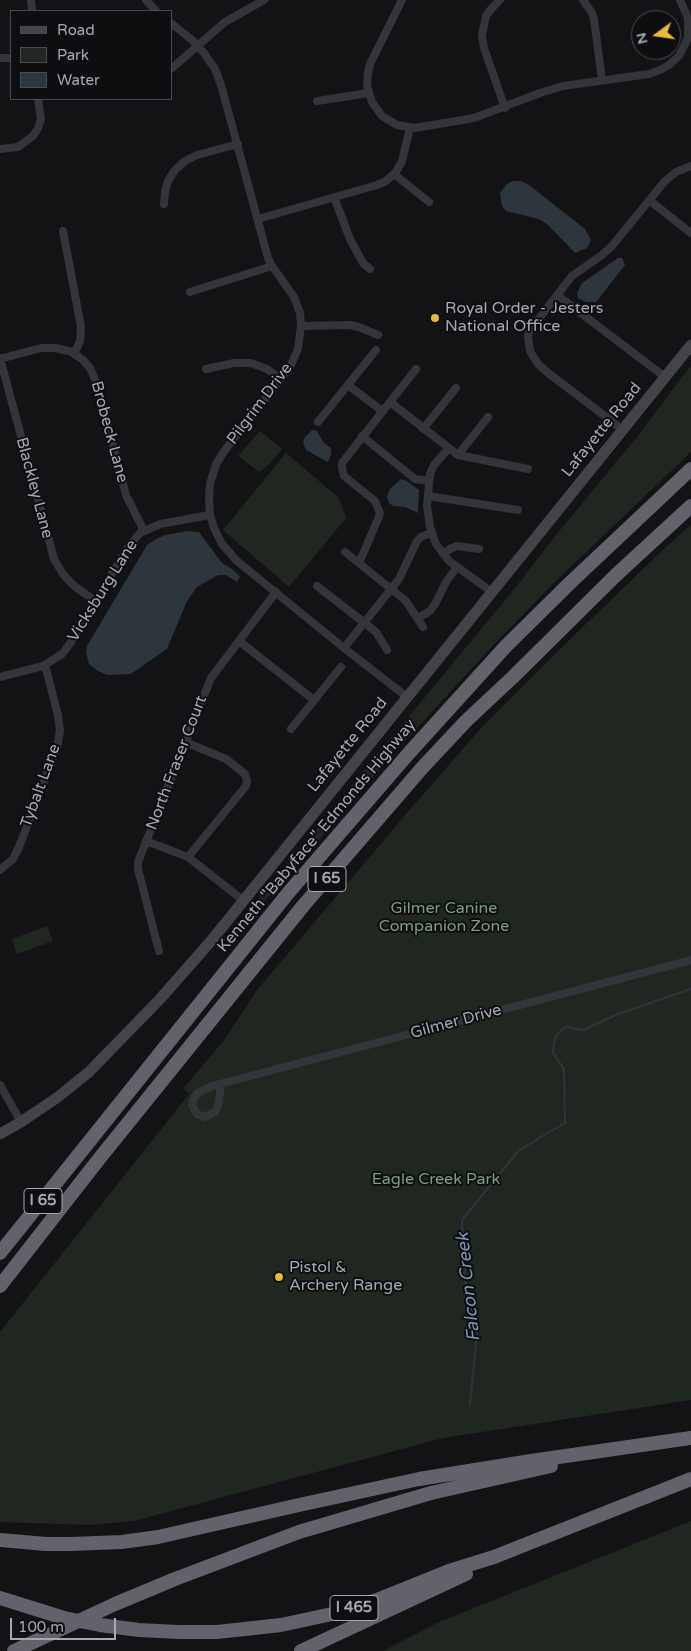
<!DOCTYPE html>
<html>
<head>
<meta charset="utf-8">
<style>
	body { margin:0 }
	#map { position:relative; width:691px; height:1651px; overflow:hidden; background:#131315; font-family:"Varela Round",sans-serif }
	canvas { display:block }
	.legend { position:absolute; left:10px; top:10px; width:162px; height:90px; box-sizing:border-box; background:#0e0e10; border:1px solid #4b4c52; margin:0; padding:6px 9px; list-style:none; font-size:15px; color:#a6a9b4 }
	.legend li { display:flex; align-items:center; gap:10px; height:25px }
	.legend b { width:25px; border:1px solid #4b4c52 }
	.north { position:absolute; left:631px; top:10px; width:50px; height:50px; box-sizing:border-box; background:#0e0e10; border:1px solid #4b4c52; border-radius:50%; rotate:256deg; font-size:14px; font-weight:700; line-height:20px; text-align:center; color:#a6a9b4 }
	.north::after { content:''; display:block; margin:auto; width:18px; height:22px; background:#e6bb3a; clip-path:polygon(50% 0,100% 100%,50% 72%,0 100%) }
	.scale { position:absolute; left:10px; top:1618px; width:106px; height:22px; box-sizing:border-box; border:2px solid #a6a9b4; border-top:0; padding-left:6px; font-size:15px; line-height:18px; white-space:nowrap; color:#a6a9b4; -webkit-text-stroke:4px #0e0e10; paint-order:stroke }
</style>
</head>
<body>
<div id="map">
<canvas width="691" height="1651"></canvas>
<ul class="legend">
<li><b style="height:6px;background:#434449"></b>Road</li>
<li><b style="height:14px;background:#202721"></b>Park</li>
<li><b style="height:14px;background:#2d353d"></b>Water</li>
</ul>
<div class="north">N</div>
<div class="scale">100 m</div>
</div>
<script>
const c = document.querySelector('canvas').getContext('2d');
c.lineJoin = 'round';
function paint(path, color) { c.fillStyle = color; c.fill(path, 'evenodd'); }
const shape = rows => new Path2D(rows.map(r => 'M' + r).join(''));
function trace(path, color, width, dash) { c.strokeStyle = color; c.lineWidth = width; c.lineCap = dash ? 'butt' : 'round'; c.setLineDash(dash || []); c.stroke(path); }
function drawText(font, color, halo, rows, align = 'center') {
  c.font = font + ' "Varela Round",sans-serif'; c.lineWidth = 4; c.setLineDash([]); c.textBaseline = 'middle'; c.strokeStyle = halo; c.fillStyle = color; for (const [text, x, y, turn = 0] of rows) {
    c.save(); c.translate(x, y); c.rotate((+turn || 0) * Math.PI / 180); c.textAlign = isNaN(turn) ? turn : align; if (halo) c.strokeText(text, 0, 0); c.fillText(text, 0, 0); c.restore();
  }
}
paint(shape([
	[691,366,691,452,558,579,499,639,392,755,274,892,260,905,254,904,515,588,556,535,641,432,681,378],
	[260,431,282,449,269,465,259,472,238,456],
	[286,453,339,498,346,518,289,587,223,530],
	[691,525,691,1400,443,1438,134,1521,89,1525,0,1522,0,1332,189,1094,183,1089,224,1040,257,990,406,814,482,727,559,650,668,545],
	[47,926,53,941,17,954,12,939],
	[691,1521,691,1651,383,1651,439,1622]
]), '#202721');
paint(shape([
	[513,181,521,181,529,185,585,229,591,240,587,248,575,253,547,224,539,219,506,211,502,206,500,193,507,184],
	[618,258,622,258,625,265,596,302,586,302,578,298,577,293,582,283],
	[312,430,317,431,324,443,331,448,331,454,328,462,306,450,303,443,305,437],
	[401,479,407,481,419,490,418,513,405,507,393,506,389,503,387,497,390,489],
	[188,531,199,532,222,563,232,569,240,577,237,582,226,575,218,575,197,587,187,601,167,649,131,674,107,675,98,671,89,664,86,653,87,646,147,545,156,539,165,535]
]), '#2d353d');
trace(shape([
	[470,1405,477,1333,465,1280,462,1220,519,1150,565,1123,564,1069,553,1053,555,1037,565,1027,583,1030,618,1014,691,989]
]), '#2d353d', 2);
trace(shape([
	[31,0,32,11],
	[146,0,156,11],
	[402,0,371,62,368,72,367,86,372,102,382,116,397,125,415,128,474,118,540,93,563,86,649,74,660,70,669,65,679,56,688,38,688,18,680,0],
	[500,0,492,8,486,16,482,35,484,48,505,108],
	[583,0,592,13,594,19,602,80],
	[171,23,192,40,204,53,215,69,221,85,268,258,272,266,294,297,300,313,301,326,298,349,290,367,225,450,216,464,210,484,209,498,210,515,214,528,222,544,237,561,344,648,407,697],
	[0,58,11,58],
	[171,69,225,22,264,0],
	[317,101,369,93],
	[0,149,18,147,33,136,38,128,41,119,38,99],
	[394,174,429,202],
	[334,197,350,239,363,263,370,269],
	[649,200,691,233],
	[164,204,165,191,168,181,175,170,185,161,197,155,238,144],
	[258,219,377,185,386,181,396,172,402,161,410,128],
	[63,231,81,327,80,341,74,354],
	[190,292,272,266],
	[557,295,665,377],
	[301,326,350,325,359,327,378,335],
	[0,358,54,559,63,574,73,585,95,601],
	[0,359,41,348,56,348,72,352,83,360,90,368,97,384,126,495,144,531],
	[206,369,234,363,251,363,267,369,281,379],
	[348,385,382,411],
	[390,402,458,455,528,469],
	[318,422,376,350],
	[423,429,456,388],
	[623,430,547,372,538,364,530,351,528,336,530,330,572,276,602,255,612,246,665,181,676,172,691,166],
	[362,436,415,479,429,481],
	[448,449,434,465,430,474,427,506,430,527,436,544,449,561,492,592],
	[458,455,488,417],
	[428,496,518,510],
	[345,552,406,601,423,627],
	[443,554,450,549,457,546,479,549],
	[359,563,378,519,380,513,375,501,344,476,342,468,342,463,416,369],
	[317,586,376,632,387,650],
	[418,618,430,611,435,604,446,582,457,567],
	[239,641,314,700],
	[344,648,399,579,417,541,421,537,431,533],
	[0,677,43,666,62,654,69,645,128,547,140,533,160,524,210,515],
	[291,729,341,667],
	[185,742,226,759,245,774,247,781,246,786,188,857],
	[146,841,188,857,244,901],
	[0,870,13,859,19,847,57,748,60,731,58,715,45,665],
	[159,951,138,869,138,862,211,678,276,592],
	[221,1084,219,1103,215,1112,205,1117,197,1114,192,1105,194,1098,198,1093,212,1086,691,960],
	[0,1085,21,1122]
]), '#343539', 8);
trace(shape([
	[0,1134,21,1122,58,1097,89,1072,160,999,211,941,691,345]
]), '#434449', 11);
trace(shape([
	[0,1253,289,892,409,753,506,646,572,581,691,469],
	[0,1286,99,1159,303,906,422,768,466,721,513,677,616,575,691,506],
	[0,1540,46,1544,71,1544,122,1542,158,1537,299,1505,419,1479,531,1461,691,1438],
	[0,1598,64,1618,100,1625,139,1630,178,1632,217,1632,281,1625,332,1614,377,1600,449,1571,494,1557,691,1479],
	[14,1651,115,1604,175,1579,299,1532,431,1493,551,1466],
	[301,1651,466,1574]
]), '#61626a', 14);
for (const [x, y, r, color] of [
	[435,318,5,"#e6bb3a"],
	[279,1277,5,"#e6bb3a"]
]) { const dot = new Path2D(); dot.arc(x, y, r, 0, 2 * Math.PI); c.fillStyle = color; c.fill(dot); trace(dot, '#0e0e10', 2); }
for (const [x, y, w] of [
	[327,879,38],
	[43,1201,38],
	[354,1608,48]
]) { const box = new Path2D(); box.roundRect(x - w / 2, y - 12.5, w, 25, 4); c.fillStyle = '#0e0e10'; c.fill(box); trace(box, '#a6a9b4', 1); }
drawText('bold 15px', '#a6a9b4', null, [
	["I 65",327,879],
	["I 65",43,1201],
	["I 465",354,1608]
]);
drawText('16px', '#a6a9b4', '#0e0e10', [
	["Royal Order - Jesters",445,309],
	["National Office",445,327],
	["Pistol &",289,1268],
	["Archery Range",289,1286]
], 'left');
drawText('16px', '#a6a9b4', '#0e0e10', [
	["Pilgrim Drive",260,404,-53],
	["Lafayette Road",602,430,-51],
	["Brobeck Lane",109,432,75],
	["Blackley Lane",34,488,75],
	["Vicksburg Lane",103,591,-58],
	["Lafayette Road",348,745,-51],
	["North Fraser Court",177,763,-69],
	["Tybalt Lane",41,786,-70],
	["Kenneth \"Babyface\" Edmonds Highway",317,836,-50],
	["Gilmer Drive",456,1022,-15]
]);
drawText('16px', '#7e9e82', '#0e0e10', [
	["Gilmer Canine",444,909],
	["Companion Zone",444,927],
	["Eagle Creek Park",436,1180]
]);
drawText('italic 18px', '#7e94ae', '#0e0e10', [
	["Falcon Creek",469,1287,-96]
]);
</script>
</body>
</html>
